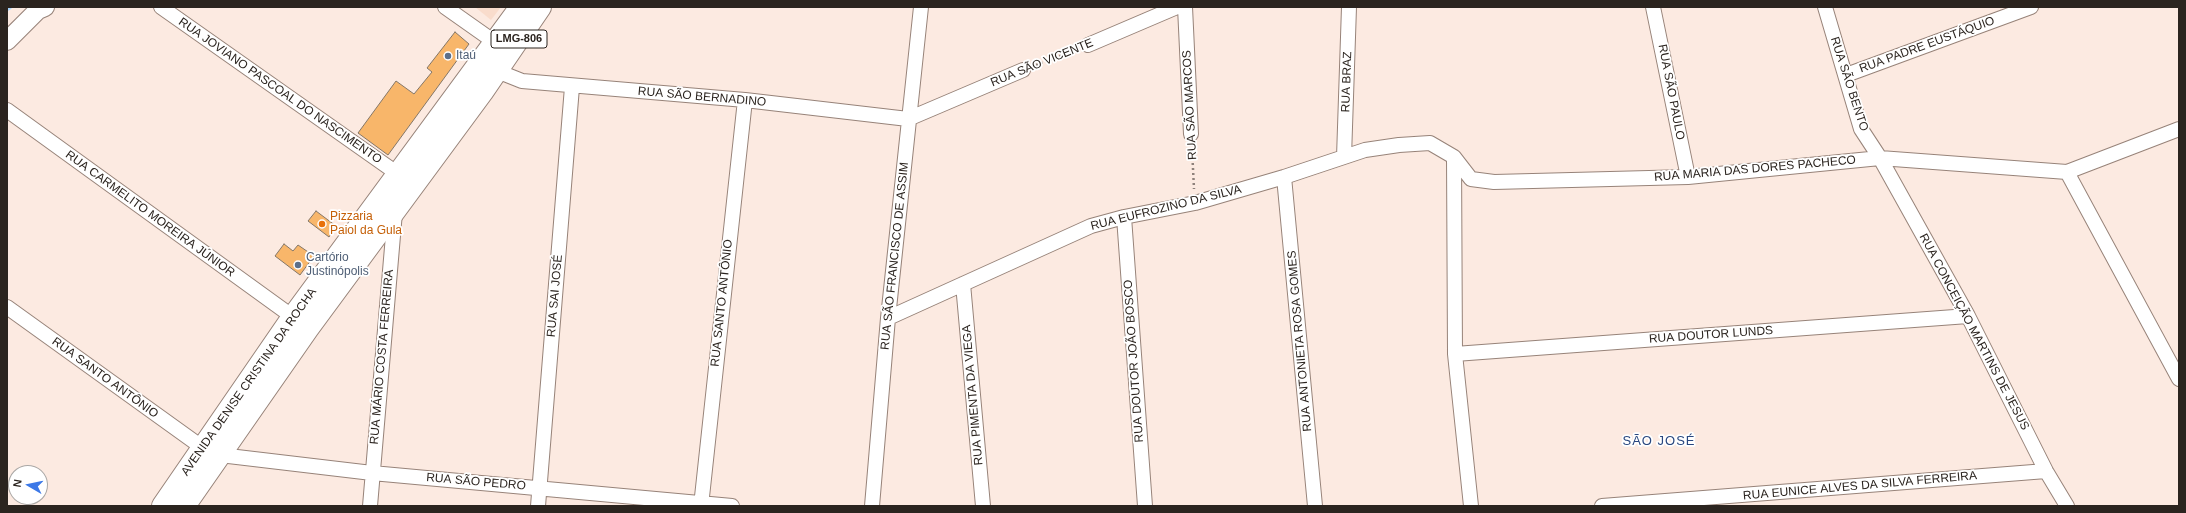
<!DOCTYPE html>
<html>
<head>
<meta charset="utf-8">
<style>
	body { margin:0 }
	#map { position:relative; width:2186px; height:513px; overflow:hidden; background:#fceae1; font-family:Arial,sans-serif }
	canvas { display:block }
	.frame { position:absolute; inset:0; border:8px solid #2b241f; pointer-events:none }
	.north { position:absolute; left:8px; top:465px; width:40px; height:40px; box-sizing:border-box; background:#fff; border:1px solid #aaa7a5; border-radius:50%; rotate:279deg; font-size:11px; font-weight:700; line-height:16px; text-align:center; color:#2b241f }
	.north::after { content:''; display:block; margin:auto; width:14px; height:18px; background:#3c78e7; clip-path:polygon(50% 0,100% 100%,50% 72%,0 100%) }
</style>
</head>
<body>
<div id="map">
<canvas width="2186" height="513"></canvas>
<div class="frame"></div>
<div class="north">N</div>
</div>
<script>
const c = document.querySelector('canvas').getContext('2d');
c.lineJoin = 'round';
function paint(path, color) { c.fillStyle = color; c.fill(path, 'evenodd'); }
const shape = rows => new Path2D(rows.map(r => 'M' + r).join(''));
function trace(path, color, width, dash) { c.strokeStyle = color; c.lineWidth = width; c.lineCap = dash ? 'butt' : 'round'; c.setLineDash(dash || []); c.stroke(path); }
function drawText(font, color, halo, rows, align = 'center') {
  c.font = font + ' Arial,sans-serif'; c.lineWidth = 3.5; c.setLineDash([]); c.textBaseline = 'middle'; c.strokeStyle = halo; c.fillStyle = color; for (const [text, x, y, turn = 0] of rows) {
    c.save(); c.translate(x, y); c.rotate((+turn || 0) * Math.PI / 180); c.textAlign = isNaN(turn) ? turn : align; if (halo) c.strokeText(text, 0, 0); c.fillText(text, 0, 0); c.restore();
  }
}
paint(shape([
	[475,7,501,7,491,20]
]), '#f9dccc');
trace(shape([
	[7,9,10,7]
]), '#a9d5fd', 4.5);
const building = shape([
	[455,32,469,44,388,155,358,133,396,81,414,94,432,72,427,68,455,32],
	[316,211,336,226,329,237,308,221,316,211],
	[284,244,293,251,298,245,314,256,300,275,275,256,284,244]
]);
paint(building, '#f8b66a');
trace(building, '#847667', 1);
const minor = shape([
	[161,7,398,174],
	[445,7,496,43],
	[1185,7,1191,134],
	[1653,7,1688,177],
	[1825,7,1861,129,1880,158,1968,316,2046,471,2067,506],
	[1088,45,1177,7],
	[497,71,522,81,745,100,908,119,1023,70],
	[1846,75,2031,7],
	[7,110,293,317],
	[1344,157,1349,7],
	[1454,157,1455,354,1471,506],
	[2067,172,2179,379],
	[1284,177,1315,506],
	[1124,217,1145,506],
	[963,284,983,506],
	[7,307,203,448],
	[888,318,1091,226,1124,217,1195,203,1284,177,1365,150,1399,145,1430,143,1454,157,1471,179,1494,182,1688,177,1880,158,2067,172,2179,129],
	[1455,354,1968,316],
	[220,455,372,473,732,506],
	[370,506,395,212],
	[538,506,572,87],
	[701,506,745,100],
	[872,506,888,318,921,7],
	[1602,506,2046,471]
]);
const tertiary = shape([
	[7,41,38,10,45,7]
]);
const trunk = shape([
	[163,506,293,317,521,7],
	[184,506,308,328,482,92,540,7]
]);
trace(minor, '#978379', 16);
trace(tertiary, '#978379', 20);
trace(trunk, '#978379', 24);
trace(shape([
	[1036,65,1076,50],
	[1192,148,1194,189]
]), '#8e817b', 2.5, [2, 3]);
trace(minor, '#fff', 14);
trace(tertiary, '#fff', 18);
trace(trunk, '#fff', 22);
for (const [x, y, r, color] of [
	[448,56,4,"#5c6f8a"],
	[322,224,4,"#e8710a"],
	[298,265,4,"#5c6f8a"]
]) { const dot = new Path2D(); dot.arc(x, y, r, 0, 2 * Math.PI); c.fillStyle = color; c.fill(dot); trace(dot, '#fff', 1.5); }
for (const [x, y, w] of [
	[519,39,56]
]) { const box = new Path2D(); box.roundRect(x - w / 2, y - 9, w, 18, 3); c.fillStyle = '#fff'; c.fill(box); trace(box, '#2b241f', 1); }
drawText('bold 11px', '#2b241f', null, [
	["LMG-806",519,39]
]);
drawText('12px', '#2b241f', '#fff', [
	["RUA PADRE EUSTÁQUIO",1927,45,-20],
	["RUA SÃO VICENTE",1042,63,-22],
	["RUA BRAZ",1347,82,-88],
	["RUA SÃO BENTO",1849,84,72],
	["RUA JOVIANO PASCOAL DO NASCIMENTO",280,91,35],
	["RUA SÃO PAULO",1671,92,79],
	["RUA SÃO BERNADINO",702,97,5],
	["RUA SÃO MARCOS",1190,105,-93],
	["RUA MARIA DAS DORES PACHECO",1755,169,-5],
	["RUA EUFROZINO DA SILVA",1166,208,-14],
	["RUA CARMELITO MOREIRA JÚNIOR",150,214,36],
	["RUA SÃO FRANCISCO DE ASSIM",895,256,-84],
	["RUA SAI JOSÉ",555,296,-85],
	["RUA SANTO ANTÔNIO",722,303,-84],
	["RUA CONCEIÇÃO MARTINS DE JESUS",1974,332,62],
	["RUA DOUTOR LUNDS",1711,335,-4],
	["RUA ANTONIETA ROSA GOMES",1300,341,-95],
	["RUA MÁRIO COSTA FERREIRA",382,357,-85],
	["RUA DOUTOR JOÃO BOSCO",1134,361,-94],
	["RUA SANTO ANTÔNIO",105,378,36],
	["AVENIDA DENISE CRISTINA DA ROCHA",249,382,-55],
	["RUA PIMENTA DA VIEGA",973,395,-95],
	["RUA SÃO PEDRO",476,482,5],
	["RUA EUNICE ALVES DA SILVA FERREIRA",1860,486,-5]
]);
drawText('12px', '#4e5e75', '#fff', [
	["Itaú",456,56],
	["Cartório",306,258],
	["Justinópolis",306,272]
], 'left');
drawText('12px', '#c56008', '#fff', [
	["Pizzaria",330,217],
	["Paiol da Gula",330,231]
], 'left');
c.letterSpacing = '1px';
drawText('13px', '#29477f', '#fff', [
	["SÃO JOSÉ",1659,441]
]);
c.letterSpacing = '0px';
</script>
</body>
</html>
